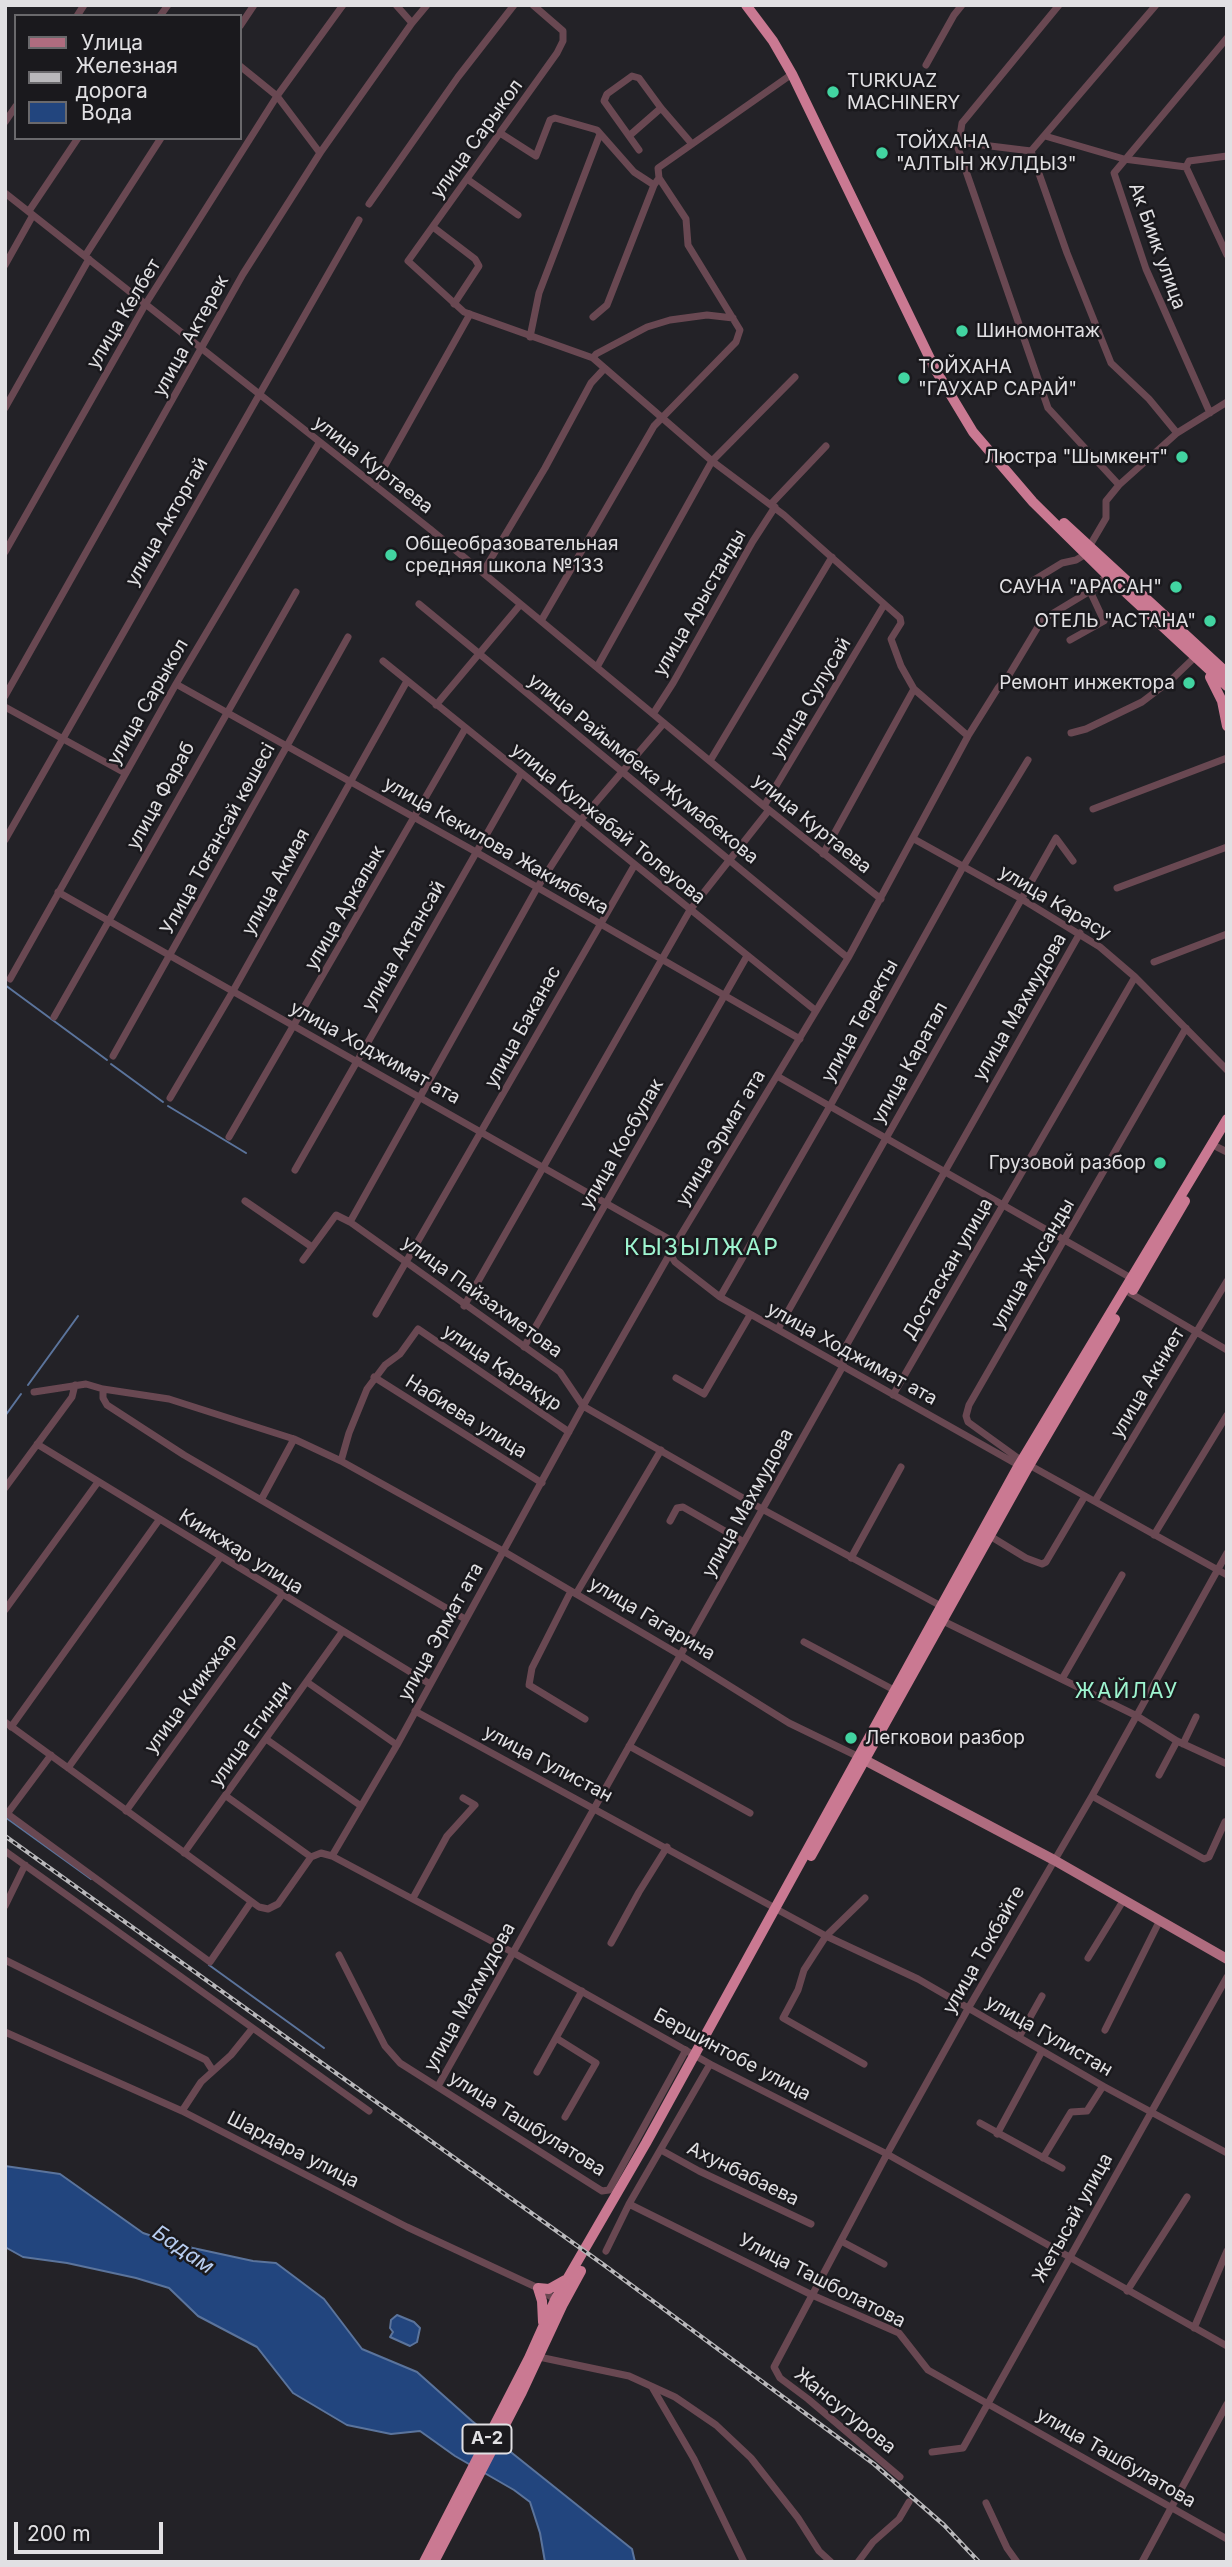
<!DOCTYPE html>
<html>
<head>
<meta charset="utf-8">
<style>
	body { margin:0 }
	#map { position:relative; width:1232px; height:2567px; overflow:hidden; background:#232227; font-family:Inter,sans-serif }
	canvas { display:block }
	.frame { position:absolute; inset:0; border:7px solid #e1e0e3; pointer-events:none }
	.legend { position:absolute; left:14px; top:14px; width:228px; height:126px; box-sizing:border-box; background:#1a191d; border:2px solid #6a696c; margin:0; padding:9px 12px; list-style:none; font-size:21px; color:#e1e0e3 }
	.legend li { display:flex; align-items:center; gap:14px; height:35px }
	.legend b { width:35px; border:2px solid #6a696c }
	.scale { position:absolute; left:14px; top:2522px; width:149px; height:32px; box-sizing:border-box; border:4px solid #e1e0e3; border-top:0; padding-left:9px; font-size:21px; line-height:24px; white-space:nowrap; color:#e1e0e3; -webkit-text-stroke:5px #1a191d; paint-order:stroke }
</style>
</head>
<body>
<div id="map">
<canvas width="1232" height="2567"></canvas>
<div class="frame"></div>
<ul class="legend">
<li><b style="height:9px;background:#af6c7f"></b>Улица</li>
<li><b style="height:9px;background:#b9b8bb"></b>Железная дорога</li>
<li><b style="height:19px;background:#22457e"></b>Вода</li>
</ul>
<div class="scale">200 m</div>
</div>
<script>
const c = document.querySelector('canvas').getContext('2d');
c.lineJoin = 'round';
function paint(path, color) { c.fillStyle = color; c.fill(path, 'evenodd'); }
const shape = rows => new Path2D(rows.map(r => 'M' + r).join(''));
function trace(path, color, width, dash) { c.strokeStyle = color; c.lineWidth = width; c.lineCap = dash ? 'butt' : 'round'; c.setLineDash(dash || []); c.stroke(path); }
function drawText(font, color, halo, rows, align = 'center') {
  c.font = font + ' Inter,sans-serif'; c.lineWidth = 5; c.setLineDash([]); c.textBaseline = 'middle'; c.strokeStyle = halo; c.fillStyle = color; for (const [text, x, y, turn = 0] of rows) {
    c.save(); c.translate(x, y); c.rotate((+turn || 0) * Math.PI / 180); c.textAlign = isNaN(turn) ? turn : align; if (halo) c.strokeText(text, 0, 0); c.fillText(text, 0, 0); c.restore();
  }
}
const water = shape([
	[5,2166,60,2174,143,2233,179,2245,253,2261,276,2263,324,2299,362,2349,417,2372,472,2421,632,2549,635,2562,545,2562,540,2533,530,2502,514,2490,455,2456,420,2431,391,2434,347,2425,293,2393,257,2347,198,2316,169,2288,136,2278,67,2263,23,2257,5,2247,5,2166],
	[397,2315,414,2322,420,2328,417,2342,410,2346,390,2337,393,2332,390,2328,391,2320,397,2315]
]);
paint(water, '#22457e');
trace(water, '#5b749c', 2);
trace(shape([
	[5,985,107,1060],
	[111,1064,163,1102],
	[168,1106,246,1153],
	[28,1385,78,1316],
	[5,1416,21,1394],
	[5,1817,91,1879],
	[209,1965,324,2048]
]), '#5b749c', 2);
trace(shape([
	[533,5,563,31,563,41,557,53,408,261,464,312,593,358,712,461,784,515,900,618,901,623,891,639,901,666,914,689,968,736],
	[1059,5,962,123,958,148,1048,408,1119,485],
	[1156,5,1031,151,1067,253,1111,363,1149,399,1177,433],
	[77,16,84,5],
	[160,16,168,5],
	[412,23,427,5],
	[240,26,254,5],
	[926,65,954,15,962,5],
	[240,66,277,96,320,153],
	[5,122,16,106],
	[500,133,536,156,550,120,555,118,597,130,634,172,654,185,659,178],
	[629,136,661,108],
	[1045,136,1124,159,1186,167,1189,161,1227,156],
	[958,142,1031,151],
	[639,150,604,101,607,94,632,76,639,78,661,108,692,144],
	[1186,167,1227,255],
	[467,179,518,215],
	[5,193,430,529,764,806,881,899],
	[369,204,458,77,514,5],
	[29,211,78,138],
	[433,227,475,259,479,266,454,304],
	[85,256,161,138],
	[5,265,33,215],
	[593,317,607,305,654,185],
	[530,337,539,293,600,134],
	[593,358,596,354,647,327,670,320,707,315,733,318],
	[5,408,89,259],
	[1210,413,1146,269,1114,173,1227,38],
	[374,485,470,314],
	[771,504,826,446],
	[1089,547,1106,518,1106,501,1119,485,1177,433,1227,402],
	[5,552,145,305,277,96,343,5],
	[483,572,545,468,591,383,604,369],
	[1034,580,1062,563,1076,560,1086,554],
	[419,604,848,958],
	[541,621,654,426,736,342,740,330,688,245,686,219,659,178,658,168,792,74],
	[1070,640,1104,621,1090,591],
	[383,661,815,1010],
	[597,667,712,461,795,377],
	[176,684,476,852,800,1039],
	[5,696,243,274,320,153,412,23,396,5],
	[436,705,520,605],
	[5,707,125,773],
	[653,714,673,683,753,541,775,507],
	[1071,733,1086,729,1142,702,1171,680,1195,657],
	[710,761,832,557],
	[764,806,884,605],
	[1093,809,1227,758],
	[914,839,1020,898,1100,947,1135,977,1227,1070],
	[5,840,359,220],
	[823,854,914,689],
	[1117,888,1227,847],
	[58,892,676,1243],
	[1154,962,1227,934],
	[10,979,176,684,319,443],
	[54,1017,296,592],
	[1186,1028,969,1405,966,1416,968,1422,1022,1461,1227,1575],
	[113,1056,348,637],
	[777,1076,1131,1278],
	[170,1098,233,991,407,681],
	[229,1137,465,729],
	[1217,1147,1227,1152],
	[295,1170,521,774],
	[245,1201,312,1247],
	[350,1222,537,888,580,821,664,723],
	[670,1254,675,1262,720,1297,1020,1466],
	[303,1260,336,1215,350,1222,560,1372,583,1406,762,1509,941,1606],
	[1130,1293,1227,1350],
	[720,1297,830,1106,963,867,1028,760],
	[464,1306,690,910,769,810],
	[376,1314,634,866],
	[778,1329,1056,838,1073,861],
	[524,1347,747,956],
	[374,1377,542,1483],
	[676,1378,704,1394,750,1315],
	[103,1389,103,1398,107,1405,184,1455,465,1619],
	[34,1392,86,1384,103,1389,169,1399,294,1439,341,1461,503,1551,680,1655,789,1723,857,1756],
	[893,1395,1135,977],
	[37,1444,430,1684],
	[341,1461,349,1433,367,1389,385,1365,400,1354,418,1329,569,1432],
	[5,1488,72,1397,75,1385],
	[261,1500,294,1439],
	[1095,1501,1227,1281],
	[670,1521,677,1508,683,1507,744,1542],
	[1154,1535,1227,1415],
	[990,1536,1026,1558,1042,1564,1046,1562,1085,1496],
	[851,1558,901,1467],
	[571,1591,532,1668,529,1685,585,1719],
	[576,1594,661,1450],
	[5,1610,98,1482],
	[943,1621,1137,1716,1177,1741,1227,1764],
	[804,1642,894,1690],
	[1062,1679,1122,1575],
	[307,1682,397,1745],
	[415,1711,775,1908],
	[5,1722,259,1907,268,1909,278,1904,311,1857],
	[11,1727,159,1520],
	[266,1739,361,1806],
	[1183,1744,1196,1717],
	[629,1746,750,1813],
	[68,1768,220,1558],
	[1159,1775,1177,1741],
	[226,1796,311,1857,321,1853,332,1856,512,1952,710,2064,887,2154,1227,2346],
	[1092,1796,1204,1859,1209,1857,1225,1822],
	[126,1811,282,1595],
	[5,1812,210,1962,251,1902],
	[7,1814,51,1755],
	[5,1851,369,2111],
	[184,1853,342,1632],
	[332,1856,397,1745,583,1406,676,1243,848,958,968,736,998,688,1009,675,1042,620,1095,588,1107,575],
	[413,1898,447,1836,475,1805,463,1798],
	[5,1906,25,1865],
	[780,1911,826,1936,918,1979,1103,2086,1227,2153],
	[611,1943,639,1892,667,1847],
	[339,1955,385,2046,400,2063,602,2191,609,2190,686,2050],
	[1088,1958,1123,1901],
	[5,1960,206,2060,213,2071],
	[1105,2030,1160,1920],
	[5,2032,182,2111,407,2227,538,2288,559,2302],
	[1019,2037,1042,1996],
	[556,2038,596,2063,565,2117],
	[864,2064,783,2018,798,1990,804,1970,826,1936,865,1898],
	[537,2072,582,1991],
	[438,2086,843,1366,846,1346,1080,933],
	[182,2111,201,2082,231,2055,252,2029],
	[980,2123,1062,2168],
	[997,2134,1042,2051],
	[661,2150,699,2171,811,2224],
	[1043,2158,1071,2112,1087,2111,1103,2086],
	[629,2204,812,2295,899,2333,928,2370,1227,2539],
	[841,2241,884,2264],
	[606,2251,629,2204,710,2064],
	[1127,2291,1187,2197],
	[1194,2328,1227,2251],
	[539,2357,629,2376,675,2397,716,2425,751,2458,798,2518,819,2551,831,2562],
	[652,2387,694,2459,744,2562],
	[932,2452,963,2448,1227,1977],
	[900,2477,808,2399,780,2378,774,2367,887,2154,969,2007,1092,1796,1227,1553],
	[986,2503,1007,2548,1017,2562],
	[858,2562,873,2542,899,2519,909,2502],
	[1142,2562,1227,2404]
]), '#694852', 7);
trace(shape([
	[859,1757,1054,1860,1227,1959]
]), '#af6c7f', 10);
trace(shape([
	[746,5,773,41,792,74,935,369,973,432,1033,502,1107,575,1227,686],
	[1064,523,1227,673],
	[1210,677,1222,701,1227,726],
	[1133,1290,1185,1201],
	[811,1856,1027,1469,1115,1319],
	[543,2322,542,2301,538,2288,549,2289,565,2280],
	[424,2562,529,2358,555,2300,646,2143,1019,1465,1227,1119],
	[434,2562,522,2392,563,2304,581,2271]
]), '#ca7992', 10);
const rail = shape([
	[5,1836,604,2265,874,2464,944,2525,979,2562]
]);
trace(rail, '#b9b8bb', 4.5);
trace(rail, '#1a191d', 2, [5]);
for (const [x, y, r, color] of [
	[833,92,7,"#42d4a1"],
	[882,153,7,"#42d4a1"],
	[962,331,7,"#42d4a1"],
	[904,378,7,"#42d4a1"],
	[1182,457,7,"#42d4a1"],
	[391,555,7,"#42d4a1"],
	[1176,587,7,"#42d4a1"],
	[1210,621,7,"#42d4a1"],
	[1189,683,7,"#42d4a1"],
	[1160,1163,7,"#42d4a1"],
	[851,1738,7,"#42d4a1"]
]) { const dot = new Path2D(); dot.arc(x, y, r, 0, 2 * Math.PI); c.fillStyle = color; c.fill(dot); trace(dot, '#1a191d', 2.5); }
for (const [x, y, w] of [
	[487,2439,49]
]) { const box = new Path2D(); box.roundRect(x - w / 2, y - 14.5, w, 29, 5); c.fillStyle = '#1a191d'; c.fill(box); trace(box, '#e1e0e3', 2); }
drawText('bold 18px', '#e1e0e3', null, [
	["A-2",487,2439]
]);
drawText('19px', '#e1e0e3', '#1a191d', [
	["TURKUAZ",847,81],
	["MACHINERY",847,103],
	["ТОЙХАНА",896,142],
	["\"АЛТЫН ЖУЛДЫЗ\"",896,164],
	["Шиномонтаж",976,331],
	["ТОЙХАНА",918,367],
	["\"ГАУХАР САРАЙ\"",918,389],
	["Люстра \"Шымкент\"",1168,457,"right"],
	["Общеобразовательная",405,544],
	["средняя школа №133",405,566],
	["САУНА \"АРАСАН\"",1162,587,"right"],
	["ОТЕЛЬ \"АСТАНА\"",1196,621,"right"],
	["Ремонт инжектора",1175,683,"right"],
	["Грузовой разбор",1146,1163,"right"],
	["Легковои разбор",865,1738]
], 'left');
drawText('19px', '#e1e0e3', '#1a191d', [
	["улица Сарыкол",477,139,-54],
	["Ак Биик улица",1157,246,70],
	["улица Келбет",124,314,-59],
	["улица Актерек",191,336,-61],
	["улица Куртаева",373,465,38],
	["улица Акторгай",167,522,-60],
	["улица Арыстанды",700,603,-60],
	["улица Сулусай",811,698,-59],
	["улица Сарыкол",148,702,-60],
	["улица Райымбека Жумабекова",643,769,39],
	["улица Фараб",161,796,-61],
	["улица Кулжабай Толеуова",608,824,39],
	["улица Куртаева",812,824,39],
	["Улица Тоғансай көшесі",218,839,-61],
	["улица Кекилова Жакиябека",496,846,30],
	["улица Акмая",276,882,-61],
	["улица Карасу",1055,903,31],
	["улица Аркалык",345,908,-60],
	["улица Актансай",404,946,-60],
	["улица Махмудова",1020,1007,-60],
	["улица Теректы",860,1021,-61],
	["улица Баканас",523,1027,-61],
	["улица Ходжимат ата",375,1053,29],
	["улица Каратал",910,1063,-61],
	["улица Эрмат ата",721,1138,-59],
	["улица Косбулак",622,1144,-60],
	["улица Жусанды",1033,1264,-60],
	["Достаскан улица",948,1269,-60],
	["улица Пайзахметова",482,1297,36],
	["улица Ходжимат ата",852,1354,29],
	["улица Қарақұр",502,1368,34],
	["улица Акниет",1148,1383,-59],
	["Набиева улица",466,1417,32],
	["улица Махмудова",748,1503,-61],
	["Киикжар улица",241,1552,32],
	["улица Гагарина",652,1619,31],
	["улица Эрмат ата",441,1632,-61],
	["улица Киикжар",191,1694,-54],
	["улица Егинди",251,1734,-54],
	["улица Гулистан",548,1764,28],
	["улица Токбайге",984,1950,-60],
	["улица Махмудова",470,1997,-61],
	["улица Гулистан",1049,2036,30],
	["Бершинтобе улица",732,2055,28],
	["улица Ташбулатова",527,2124,32],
	["Шардара улица",293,2150,27],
	["Ахунбабаева",743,2174,26],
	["Жетысай улица",1073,2218,-61],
	["Улица Ташболатова",822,2281,27],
	["Жансугурова",845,2411,39],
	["улица Ташбулатова",1116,2458,30]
]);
c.letterSpacing = '2px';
drawText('21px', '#9ef5d0', '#1a191d', [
	["ЖАЙЛАУ",1127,1692]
]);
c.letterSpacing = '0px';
drawText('italic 21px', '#b8cdf0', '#1a191d', [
	["Бадам",183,2250,34]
]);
c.letterSpacing = '2px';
drawText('23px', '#9ef5d0', '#1a191d', [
	["КЫЗЫЛЖАР",702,1248]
]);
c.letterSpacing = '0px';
</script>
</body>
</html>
